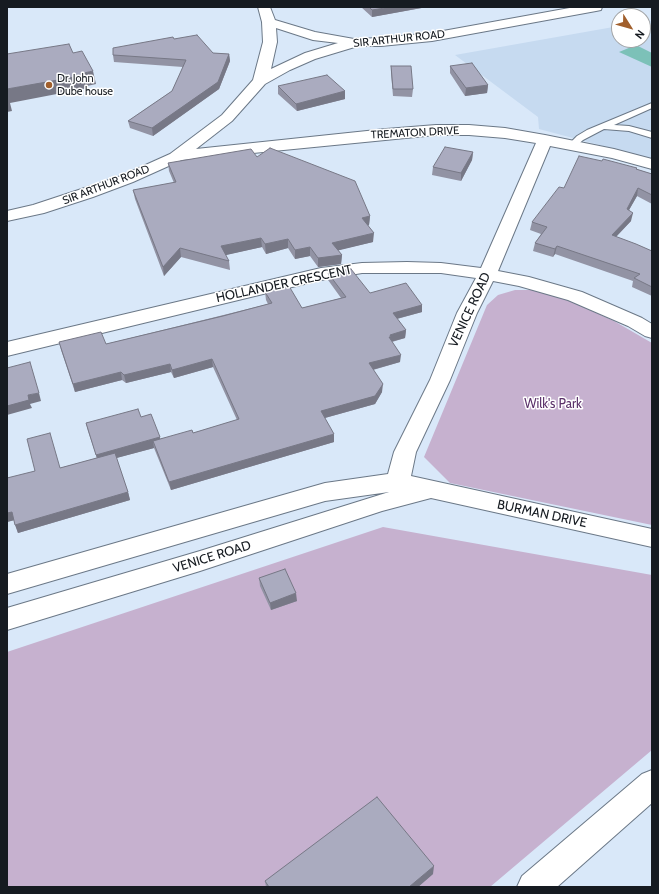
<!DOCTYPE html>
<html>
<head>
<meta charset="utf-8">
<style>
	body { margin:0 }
	#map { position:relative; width:659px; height:894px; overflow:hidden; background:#d9e8f9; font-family:Cabin,sans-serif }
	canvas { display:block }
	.frame { position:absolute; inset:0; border:8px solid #161b21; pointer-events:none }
	.north { position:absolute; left:611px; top:8px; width:40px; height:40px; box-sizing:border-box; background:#fff; border:1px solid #a2a4a6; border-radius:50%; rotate:127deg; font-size:11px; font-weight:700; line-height:16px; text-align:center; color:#161b21 }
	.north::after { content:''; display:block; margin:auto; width:14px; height:18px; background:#a15f2c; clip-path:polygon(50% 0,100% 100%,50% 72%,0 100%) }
</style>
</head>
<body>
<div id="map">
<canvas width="659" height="894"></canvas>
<div class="frame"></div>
<div class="north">N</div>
</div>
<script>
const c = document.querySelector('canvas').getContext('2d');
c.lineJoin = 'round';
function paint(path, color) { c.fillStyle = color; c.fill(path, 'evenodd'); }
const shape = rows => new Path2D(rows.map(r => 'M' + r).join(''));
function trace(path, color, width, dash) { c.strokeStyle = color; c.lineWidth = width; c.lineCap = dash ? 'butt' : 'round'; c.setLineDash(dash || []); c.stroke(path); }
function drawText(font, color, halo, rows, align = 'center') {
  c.font = font + ' Cabin,sans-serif'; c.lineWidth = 3; c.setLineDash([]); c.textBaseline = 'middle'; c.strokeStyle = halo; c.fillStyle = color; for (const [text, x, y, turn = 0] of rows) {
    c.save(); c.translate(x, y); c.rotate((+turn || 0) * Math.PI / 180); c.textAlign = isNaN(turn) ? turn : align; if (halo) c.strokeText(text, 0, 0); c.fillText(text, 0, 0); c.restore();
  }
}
paint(shape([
	[652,21,652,159,539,129,538,117,455,55,619,26,619,40,643,40,643,22]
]), '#c6daf0');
paint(shape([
	[515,290,535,290,557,295,614,321,652,343,652,525,450,483,424,457,487,305,498,295],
	[383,527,652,575,652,750,490,887,7,887,7,652]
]), '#c6b1cf');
paint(shape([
	[636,45,652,53,652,67,619,52]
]), '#7cc1b8');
const lane = shape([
	[652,103,652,108,614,125,629,126,652,132,652,138,629,131,604,129,583,140,575,147,569,147,568,145,577,136,587,130,652,103]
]);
const street = shape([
	[258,7,270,7,275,20,315,32,354,39,381,38,432,33,575,7,602,7,601,10,596,11,432,41,381,46,358,46,315,59,290,70,265,84,232,121,196,149,386,129,436,125,469,125,505,128,545,135,614,149,652,159,652,169,612,158,550,146,498,271,529,277,582,292,642,318,652,324,652,338,645,336,628,326,568,300,519,286,493,281,477,313,450,380,416,452,411,476,652,529,652,547,431,498,382,511,200,571,7,630,7,608,200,551,389,492,325,501,7,594,7,574,325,483,388,474,394,452,430,380,457,313,476,278,441,273,362,273,321,280,7,356,7,342,321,268,362,263,407,262,441,263,481,268,536,143,505,138,469,135,436,135,182,160,133,182,93,197,44,213,7,221,7,211,33,205,121,176,170,154,222,115,253,80,263,42,262,22,258,7],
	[276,28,313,40,338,43,305,53,271,69,277,42,276,28],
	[652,770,652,803,557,887,517,887,522,876,642,774,652,770]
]);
trace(lane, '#6b7887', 2);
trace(street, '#6b7887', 2);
paint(lane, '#fff');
paint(street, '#fff');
paint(shape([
	[361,7,427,7,372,17],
	[174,39,213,53,229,54,230,61,219,89,153,136,130,128,128,121,172,91,183,67,114,62,113,55],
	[391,66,413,89,412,97,393,96,391,73],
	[450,66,488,85,487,93,465,96,450,73],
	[278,86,345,91,345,99,297,111,278,94],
	[473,152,472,160,461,181,432,175,433,167],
	[257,157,370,216,369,225,368,226,373,242,338,250,342,255,341,264,318,267,310,256,295,259,288,248,266,254,262,247,225,255,229,261,230,270,181,257,164,276,135,199,133,190,174,183,169,171,168,163],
	[636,169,652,174,652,204,637,196,629,210,631,221,616,237,652,251,652,296,632,287,633,281,555,254,553,257,533,251,535,243,541,234,530,230,532,222,564,188],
	[328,273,370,293,422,305,422,312,397,319,406,330,405,338,392,342,400,362,373,370,382,392,375,404,325,418,334,442,171,490,154,448,116,458,128,492,130,500,18,533,14,520,7,522,7,478,60,468,97,458,88,431,86,423,141,417,160,437,160,439,193,433,237,420,213,367,174,378,171,372,126,383,122,380,75,392,61,350,59,342,106,344,268,304,266,300,265,292,302,308,341,298,328,280],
	[259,578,297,601,271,610,260,586],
	[433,874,418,887,266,887,265,881]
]), '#9293a4');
paint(shape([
	[391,7,427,7,372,17,372,10],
	[229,54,230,61,219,89,153,136,152,128],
	[93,71,96,84,87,86,88,88,10,103,12,111,7,112,7,89],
	[488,85,487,93,465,96,466,88],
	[345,91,345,99,297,111,296,104],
	[473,152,472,160,461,181,461,173],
	[638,188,637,196,625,217,627,209],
	[633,213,631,221,610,243,612,235],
	[370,216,369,225,362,227,362,218],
	[374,233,373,242,332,252,332,243],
	[261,238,262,247,222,256,221,246],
	[288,239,288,248,266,254,265,244],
	[557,246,555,254,553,257,555,249],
	[310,247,310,256,295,259,295,250],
	[180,248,181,257,164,276,163,267],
	[342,255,341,264,318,267,318,258],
	[422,305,422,312,392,320,393,313],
	[406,330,405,338,390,342,389,337,390,335],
	[401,355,400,362,368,371,369,363],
	[212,359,213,367,174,378,172,370],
	[170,364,171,372,126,383,124,375],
	[121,372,122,380,75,392,73,384],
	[383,384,382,392,375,404,321,419,321,411],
	[39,393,41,401,30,404,32,408,7,415,7,406,28,395],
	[334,434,334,442,171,490,169,482],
	[160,437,161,446,153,441,154,448,98,463,96,455],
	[128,492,130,500,18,533,15,525],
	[12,512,15,520,7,522,7,513],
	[296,593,297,601,271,610,270,603],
	[434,866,433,874,418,887,409,887]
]), '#777886');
const building = shape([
	[369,7,391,7,372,10,369,7],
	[197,35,213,53,229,54,218,82,152,128,128,121,172,91,186,60,113,55,113,48,173,37,174,39,197,35],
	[69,44,73,53,82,51,93,71,84,73,86,75,7,89,7,54,69,44],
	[472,63,488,85,466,88,450,66,472,63],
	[391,66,411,66,413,89,393,89,391,66],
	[327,75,345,91,296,104,278,86,327,75],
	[445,147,473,152,461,173,433,167,445,147],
	[270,148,355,181,370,216,362,218,374,233,332,243,342,255,318,258,310,247,295,250,288,239,265,244,261,238,221,246,229,261,180,248,163,267,133,190,176,182,168,163,251,149,257,157,270,148],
	[579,156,602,161,603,159,637,168,636,169,652,174,652,195,638,188,627,209,633,213,612,235,636,244,652,251,652,287,634,278,640,274,557,246,555,249,535,243,547,227,532,222,559,187,564,188,579,156],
	[351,269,370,293,406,283,422,305,393,313,406,330,390,335,391,337,389,337,401,355,369,363,383,384,375,396,321,411,334,434,169,482,153,441,192,430,193,433,239,419,212,359,172,370,170,364,124,375,121,372,73,384,59,342,101,332,106,344,223,316,272,303,265,292,289,286,302,308,346,297,328,273,351,269],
	[30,362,39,393,28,395,29,400,7,406,7,368,30,362],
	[138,409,141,417,151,414,160,437,96,455,86,423,138,409],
	[50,433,60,468,115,453,128,492,15,525,12,512,7,513,7,478,35,471,27,439,50,433],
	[285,569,296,593,270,603,259,578,285,569],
	[377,797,434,866,409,887,269,887,265,881,377,797]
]);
paint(building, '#aaabbf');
trace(building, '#777886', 1);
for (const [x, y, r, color] of [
	[49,85,4,"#a15f2c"]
]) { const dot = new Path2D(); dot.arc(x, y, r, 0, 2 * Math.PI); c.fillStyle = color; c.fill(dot); trace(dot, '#fff', 1.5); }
drawText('11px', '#161b21', '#fff', [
	["SIR ARTHUR ROAD",399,39,-6],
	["TREMATON DRIVE",415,133,-3],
	["SIR ARTHUR ROAD",106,185,-21]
]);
drawText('11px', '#161b21', '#fff', [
	["Dr. John",57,79],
	["Dube house",57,92]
], 'left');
drawText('13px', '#161b21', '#fff', [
	["HOLLANDER CRESCENT",284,284,-12],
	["VENICE ROAD",470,310,-65],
	["BURMAN DRIVE",542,514,12],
	["VENICE ROAD",212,557,-17]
]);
drawText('13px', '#5b326a', '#fff', [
	["Wilk's Park",553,404]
]);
</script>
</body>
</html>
